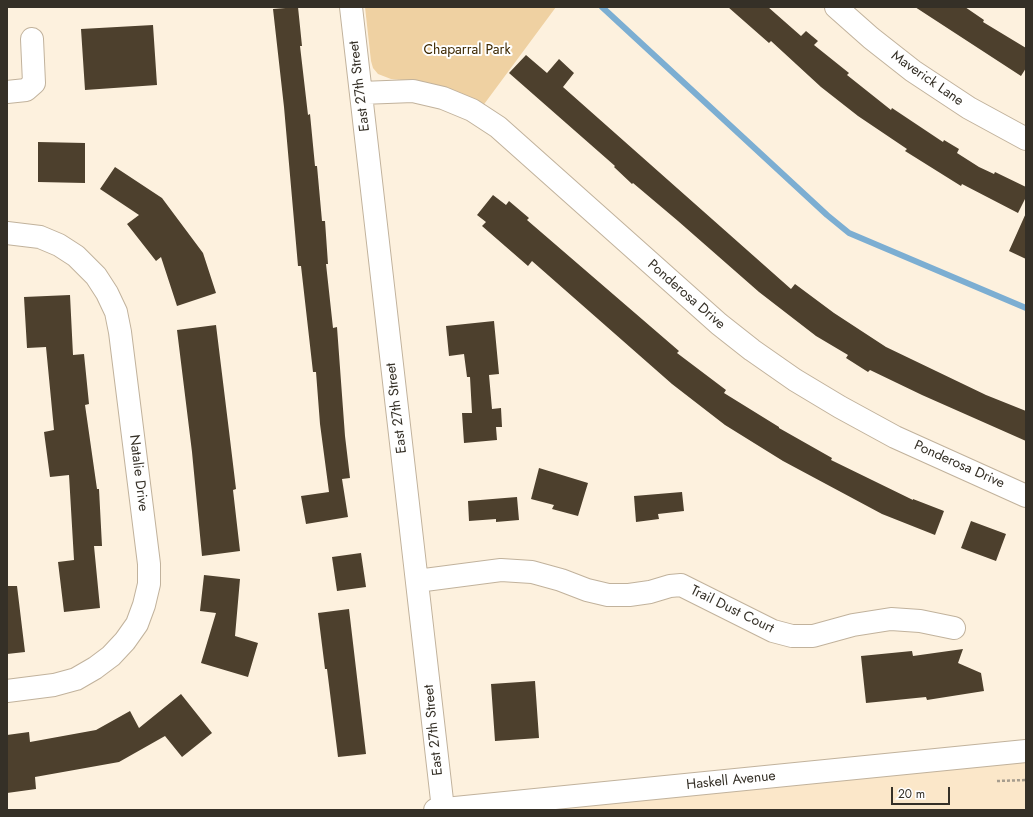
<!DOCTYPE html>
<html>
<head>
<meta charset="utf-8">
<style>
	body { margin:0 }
	#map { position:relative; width:1033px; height:817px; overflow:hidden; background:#fdf1de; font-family:Jost,sans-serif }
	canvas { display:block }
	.frame { position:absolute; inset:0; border:8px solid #353027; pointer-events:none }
	.scale { position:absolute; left:891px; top:787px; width:59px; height:18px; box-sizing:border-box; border:2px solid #353027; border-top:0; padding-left:5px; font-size:12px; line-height:14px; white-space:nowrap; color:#353027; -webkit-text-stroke:3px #fff; paint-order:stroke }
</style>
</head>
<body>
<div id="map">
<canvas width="1033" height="817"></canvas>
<div class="frame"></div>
<div class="scale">20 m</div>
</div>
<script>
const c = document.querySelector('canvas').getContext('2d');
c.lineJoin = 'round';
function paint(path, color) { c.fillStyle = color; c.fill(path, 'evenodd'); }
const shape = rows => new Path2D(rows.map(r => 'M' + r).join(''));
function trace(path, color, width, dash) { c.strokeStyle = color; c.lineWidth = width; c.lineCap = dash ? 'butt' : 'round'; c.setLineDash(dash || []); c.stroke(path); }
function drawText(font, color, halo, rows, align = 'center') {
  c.font = font + ' Jost,sans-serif'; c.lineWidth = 4; c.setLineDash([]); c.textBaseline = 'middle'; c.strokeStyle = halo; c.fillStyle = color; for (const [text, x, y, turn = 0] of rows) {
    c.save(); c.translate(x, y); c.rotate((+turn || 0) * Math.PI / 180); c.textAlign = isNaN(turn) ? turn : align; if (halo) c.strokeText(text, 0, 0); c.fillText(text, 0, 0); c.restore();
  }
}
paint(shape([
	[1026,751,1026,810,435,810]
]), '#fbe7c9');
paint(shape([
	[365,7,556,7,482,107,423,82,391,79,378,74,373,68,371,61]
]), '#efd1a2');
trace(shape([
	[602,7,827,215,849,233,1026,308]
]), '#7caed2', 6);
paint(shape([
	[298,7,302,46,300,46,308,115,310,114,315,166,317,166,322,221,325,221,328,264,326,264,333,328,337,327,345,436,350,478,342,479,348,517,306,524,301,496,329,492,320,424,316,372,313,372,301,266,298,266,284,107,273,9],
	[728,7,768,7,801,36,806,31,818,41,814,45,849,73,847,75,891,110,892,108,943,142,944,140,959,149,957,153,979,167,994,174,995,172,1026,187,1026,197,1018,213,962,184,961,186,905,151,907,149,858,116,821,87,771,41,769,43],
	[915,7,965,7,984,20,983,22,1026,48,1026,68,1021,76],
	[153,25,157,85,85,90,81,29],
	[526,55,547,73,559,59,574,73,563,87,791,289,795,284,834,313,886,347,986,395,1026,411,1026,441,922,395,870,370,868,372,846,358,848,355,816,336,759,292,678,221,633,183,632,184,614,167,615,166,509,73],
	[38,142,85,143,85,183,38,182],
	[115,167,162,198,203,253,216,293,177,306,161,257,156,261,127,224,139,215,100,189],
	[493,195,506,205,509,201,529,218,527,220,679,351,677,353,726,390,724,393,779,427,779,428,832,458,831,460,913,500,913,499,944,511,935,535,882,514,783,461,725,425,672,384,532,261,528,266,482,226,486,222,477,215],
	[1026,213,1026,259,1009,251],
	[70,295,73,355,84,354,89,404,85,405,97,489,99,489,102,546,94,546,100,608,64,612,58,562,74,560,69,475,50,477,44,432,54,430,46,347,27,348,24,297],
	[494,321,499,374,489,375,492,409,501,408,502,427,496,427,497,440,464,443,462,413,472,413,470,377,467,377,464,354,449,356,446,326],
	[216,325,229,431,236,489,233,490,240,551,202,556,192,452,177,330],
	[539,468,588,483,578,516,552,509,554,505,531,499],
	[682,492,684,511,658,514,659,519,636,522,634,496],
	[517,497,519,520,496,522,496,519,469,521,468,501],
	[971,521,1006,534,996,561,961,548],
	[361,553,366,587,337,591,332,557],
	[204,575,240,579,235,636,258,643,248,677,201,663,216,613,200,611],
	[7,586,17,586,25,652,7,654],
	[349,609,366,754,338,757,327,669,325,669,318,613],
	[963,649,958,663,981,673,984,691,927,700,926,697,866,703,861,656,912,651,913,656],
	[535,681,539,738,495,741,491,684],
	[181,694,212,733,182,757,165,736,119,762,35,777,36,789,7,793,7,735,29,732,30,742,96,730,130,711,139,728]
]), '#4d402d');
const minor = shape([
	[351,7,443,809],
	[836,7,871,38,913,71,969,108,1026,139],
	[7,92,26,90,34,83,32,39],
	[361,93,413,91,443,98,472,110,498,127,719,324,752,350,795,380,840,407,895,437,1026,496],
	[7,233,40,237,59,245,76,256,96,276,107,293,116,312,120,332,149,564,149,584,144,605,137,624,125,641,111,656,95,668,76,679,54,685,7,691],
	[417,581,501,570,532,572,561,580,587,590,608,595,629,595,650,592,670,586,681,585,773,631,792,636,813,636,853,625,891,619,920,621,954,628]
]);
const major = shape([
	[435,810,1026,751]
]);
trace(minor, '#c1b29c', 24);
trace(major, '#c1b29c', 24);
trace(shape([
	[997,781,1026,780]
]), '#a69d8e', 2.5, [3, 2]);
trace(minor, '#fff', 22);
trace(major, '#fff', 22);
drawText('14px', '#3d2800', '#fff', [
	["Chaparral Park",467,51]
]);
drawText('14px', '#353027', '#fff', [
	["Maverick Lane",927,79,35],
	["East 27th Street",360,86,-97],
	["Ponderosa Drive",686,295,41],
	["East 27th Street",397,408,-97],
	["Ponderosa Drive",959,465,24],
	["Natalie Drive",138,473,83],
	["Trail Dust Court",732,610,26],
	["East 27th Street",434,730,-96],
	["Haskell Avenue",731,781,-6]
]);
</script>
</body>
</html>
